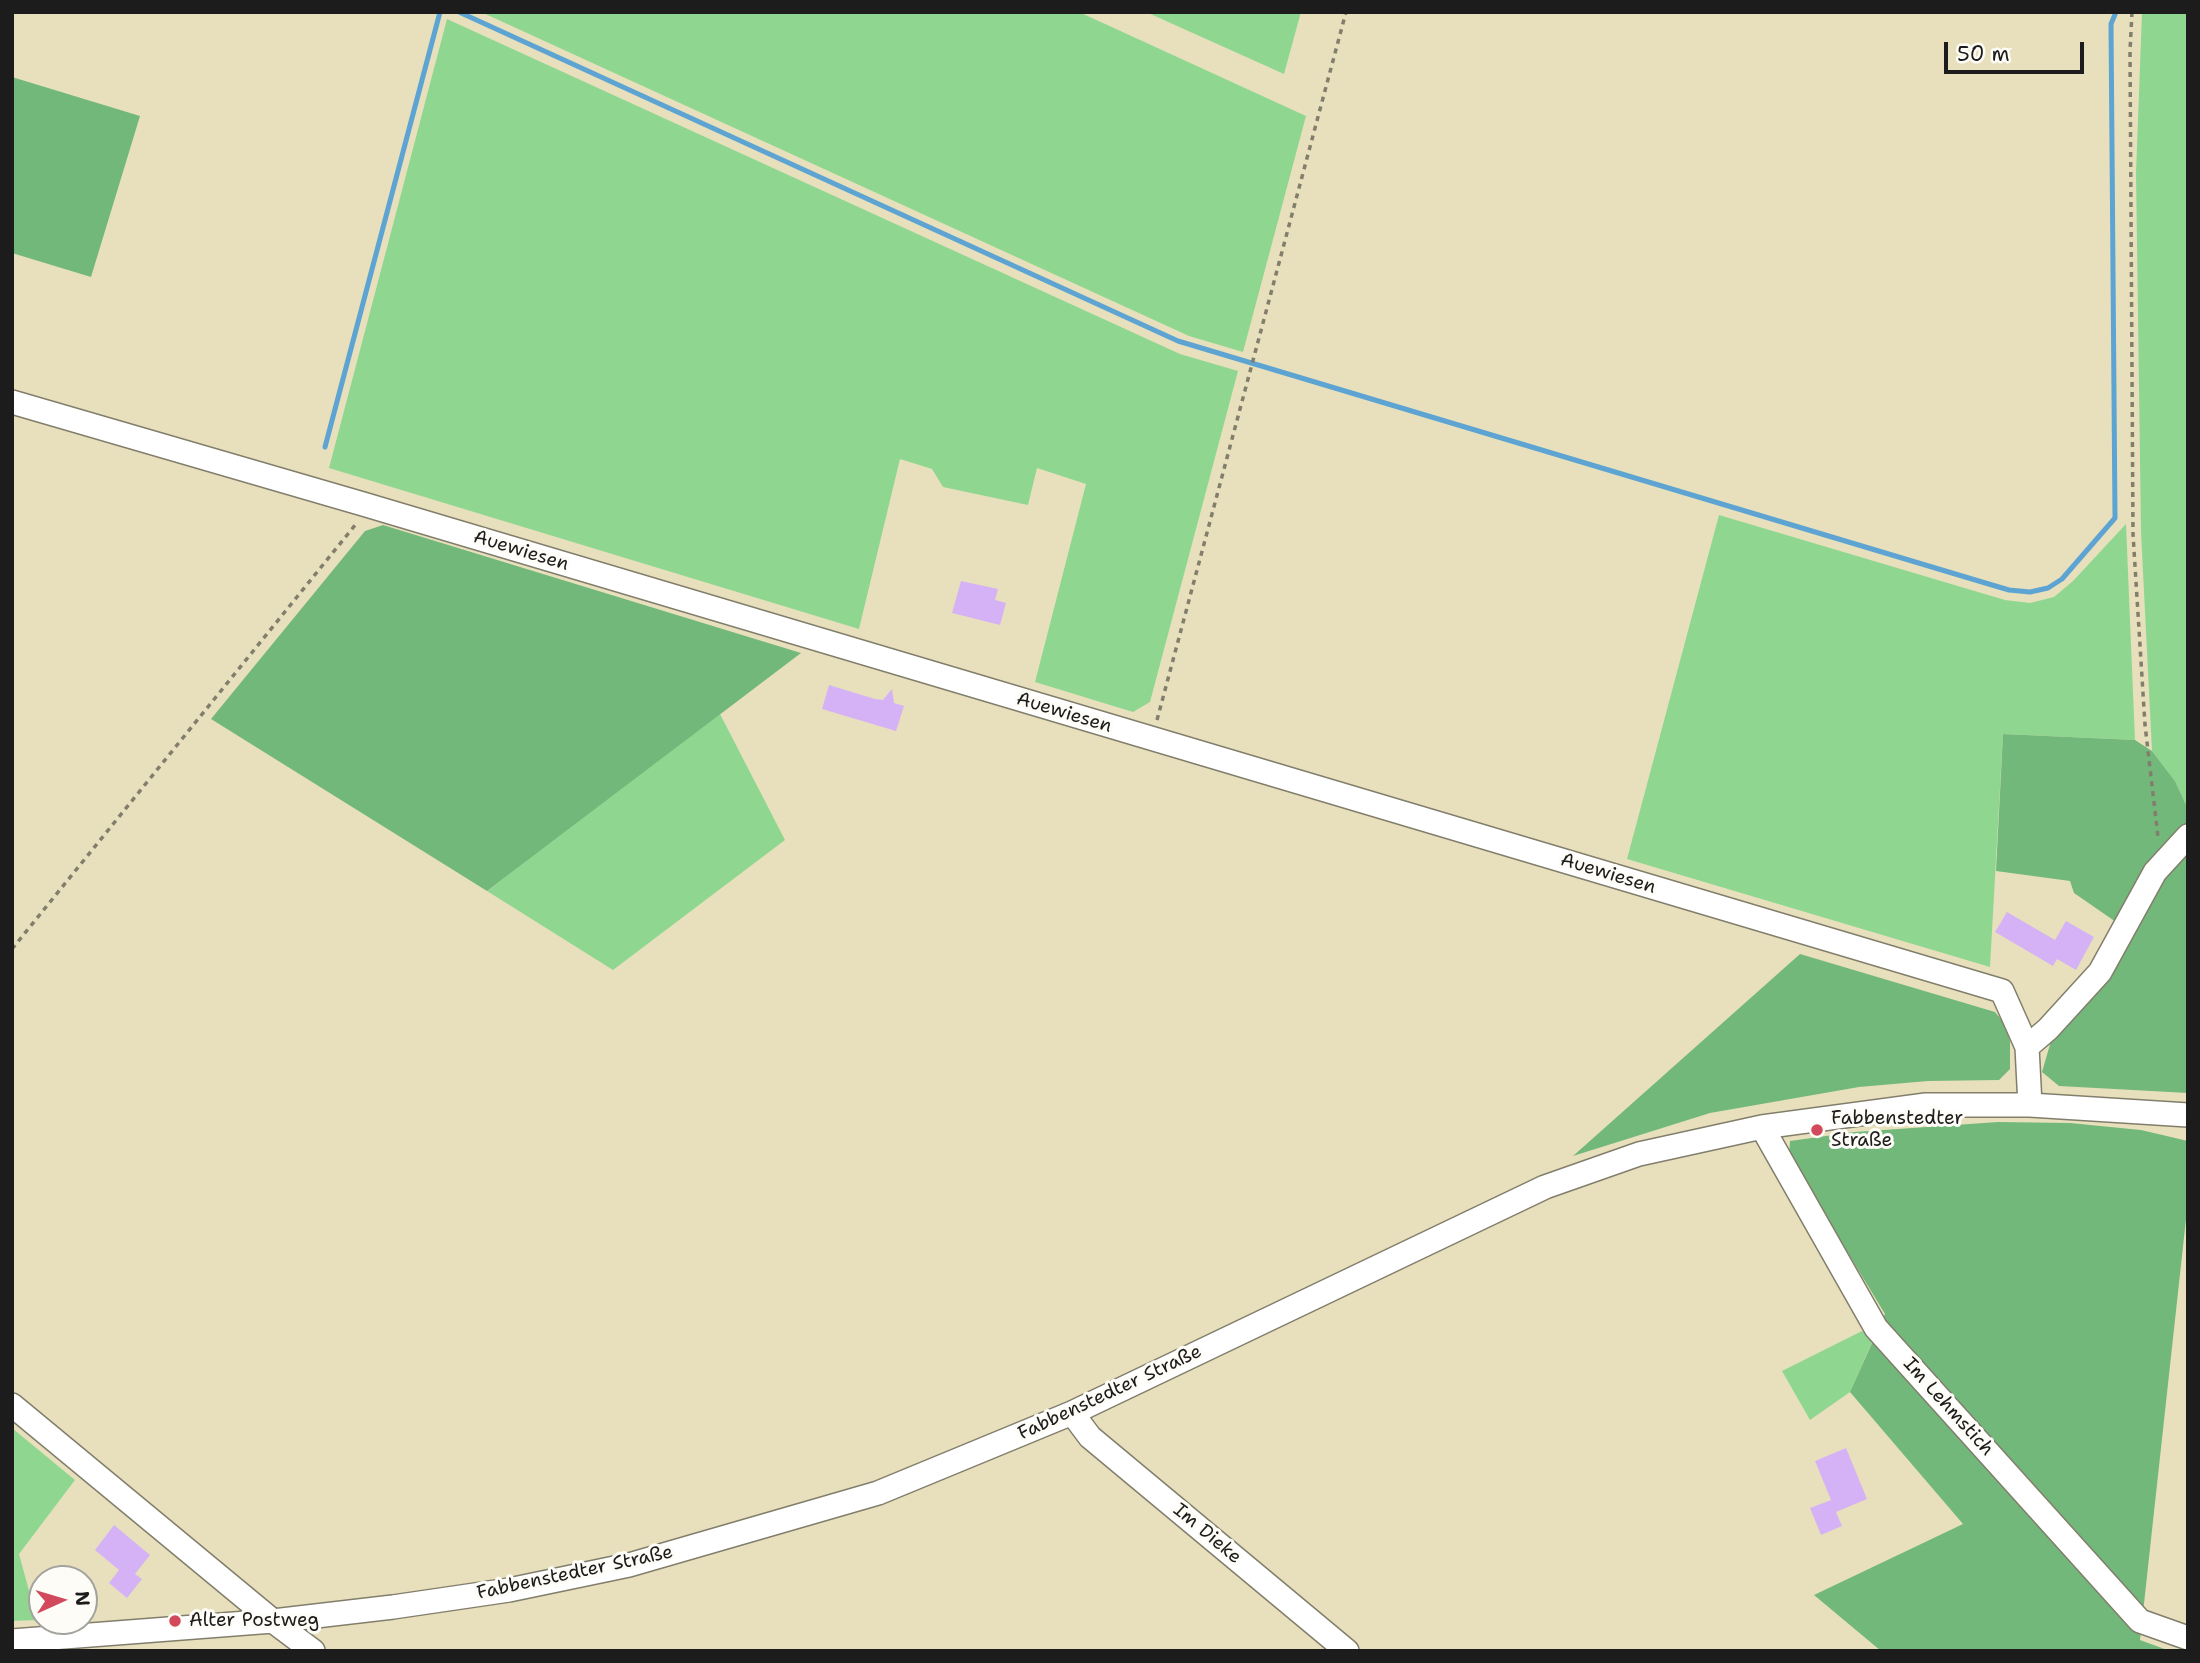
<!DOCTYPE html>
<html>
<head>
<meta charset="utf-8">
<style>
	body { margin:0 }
	#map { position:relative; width:2200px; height:1663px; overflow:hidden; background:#e8e0bc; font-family:"Shantell Sans",sans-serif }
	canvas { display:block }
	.frame { position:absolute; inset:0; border:14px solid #1c1c1c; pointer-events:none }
	.north { position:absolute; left:28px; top:1565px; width:70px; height:70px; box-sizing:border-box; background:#fdfcf7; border:2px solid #a3a29f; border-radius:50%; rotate:86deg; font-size:19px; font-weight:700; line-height:28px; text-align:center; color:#1c1c1c }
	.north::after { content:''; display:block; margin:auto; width:24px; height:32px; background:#d1495b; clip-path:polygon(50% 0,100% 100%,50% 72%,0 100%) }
	.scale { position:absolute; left:1944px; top:42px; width:140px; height:32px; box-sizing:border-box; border:4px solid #1c1c1c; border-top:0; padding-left:9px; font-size:21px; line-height:24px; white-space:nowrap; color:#1c1c1c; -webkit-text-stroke:5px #fdfcf7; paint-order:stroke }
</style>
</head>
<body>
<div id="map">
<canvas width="2200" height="1663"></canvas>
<div class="frame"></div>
<div class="north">N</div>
<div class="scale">50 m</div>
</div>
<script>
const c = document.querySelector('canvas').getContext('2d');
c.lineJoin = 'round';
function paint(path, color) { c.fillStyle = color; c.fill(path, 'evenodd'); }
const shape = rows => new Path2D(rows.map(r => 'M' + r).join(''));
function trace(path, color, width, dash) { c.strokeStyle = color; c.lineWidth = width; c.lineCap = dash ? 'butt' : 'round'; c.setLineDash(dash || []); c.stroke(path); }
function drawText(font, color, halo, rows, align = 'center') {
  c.font = font + ' "Shantell Sans",sans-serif'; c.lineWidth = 6; c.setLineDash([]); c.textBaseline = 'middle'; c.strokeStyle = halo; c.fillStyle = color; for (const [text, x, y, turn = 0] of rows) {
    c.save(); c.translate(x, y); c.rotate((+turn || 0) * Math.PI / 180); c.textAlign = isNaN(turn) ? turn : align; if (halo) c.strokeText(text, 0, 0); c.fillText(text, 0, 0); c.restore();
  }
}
paint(shape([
	[481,12,1079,12,1306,116,1243,352,1189,336],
	[1146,12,1301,12,1284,74],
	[2142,12,2188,13,2188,809,2175,781,2152,751,2141,532,2136,173],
	[447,19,1180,354,1238,371,1150,702,1133,712,1035,682,1086,484,1037,468,1028,505,943,487,932,469,900,459,859,629,329,468],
	[1719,515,2005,600,2030,603,2054,597,2073,581,2126,524,2135,740,2003,734,1990,967,1627,859],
	[720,714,785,840,613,970,487,891],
	[1862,1331,1873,1340,1850,1392,1810,1420,1782,1371],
	[12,1428,75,1480,19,1554,37,1620,12,1621]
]), '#8fd791');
paint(shape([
	[12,77,140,116,91,277,12,253],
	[383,525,801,653,487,891,211,719,365,531],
	[2003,734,2135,740,2152,751,2175,781,2188,809,2188,1093,2059,1086,2042,1072,2051,1041,2101,988,2129,931,2074,893,2070,881,1996,871],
	[1800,954,1995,1012,2004,1023,2010,1041,2010,1069,1999,1080,1928,1081,1859,1087,1710,1113,1573,1156],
	[1998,1122,2070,1123,2141,1130,2188,1141,2188,1201,2140,1640,2170,1651,1881,1651,1814,1595,1963,1524,1850,1392,1885,1314,1789,1156,1790,1141,1855,1132]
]), '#73b87b');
trace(shape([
	[459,12,1178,341,1982,582,2009,590,2030,592,2048,588,2062,579,2115,518,2111,24,2116,12],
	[325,447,440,12]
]), '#5da4d3', 5);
paint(shape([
	[961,581,998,589,995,600,1006,603,1000,625,952,613],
	[829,685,875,699,883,700,892,689,894,703,904,706,896,731,822,709],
	[2007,912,2055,940,2066,921,2094,937,2076,970,2057,959,2053,966,1995,932],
	[1846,1448,1867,1499,1836,1512,1842,1526,1821,1535,1810,1508,1831,1500,1815,1461],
	[114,1525,150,1555,135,1574,142,1579,127,1598,109,1583,119,1570,95,1550]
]), '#d5b2f6');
const minor = shape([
	[12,402,363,504,2002,991,2027,1047,2030,1105],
	[2027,1047,2048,1029,2100,972,2155,872,2188,836],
	[1762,1127,1876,1328,2140,1621,2188,1638],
	[12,1405,273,1621,313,1651],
	[1072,1413,1090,1437,1347,1651],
	[12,1641,273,1621,393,1607,509,1590,629,1565,878,1493,1072,1413,1545,1187,1639,1154,1762,1127,1926,1105,2030,1105,2188,1115]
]);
trace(minor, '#827e6c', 26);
trace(shape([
	[2132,12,2130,51,2133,534,2145,725,2158,837],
	[1157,720,1346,12],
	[12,949,356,524]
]), '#827e6c', 3.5, [5, 5]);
trace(minor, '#fff', 23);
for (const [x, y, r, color] of [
	[1817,1130,7,"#d1495b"],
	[175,1621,7,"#d1495b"]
]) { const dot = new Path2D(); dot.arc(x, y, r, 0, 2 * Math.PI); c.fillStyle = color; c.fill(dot); trace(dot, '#fdfcf7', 2.5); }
drawText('19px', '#1c1c1c', '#fdfcf7', [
	["Auewiesen",521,551,17],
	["Auewiesen",1064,713,17],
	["Auewiesen",1608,874,17],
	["Fabbenstedter Straße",1110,1393,-25],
	["Im Lehmstich",1948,1407,48],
	["Im Dieke",1207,1534,40],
	["Fabbenstedter Straße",575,1573,-12]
]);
drawText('19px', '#1c1c1c', '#fdfcf7', [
	["Fabbenstedter",1831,1119],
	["Straße",1831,1141],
	["Alter Postweg",189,1621]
], 'left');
</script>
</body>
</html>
